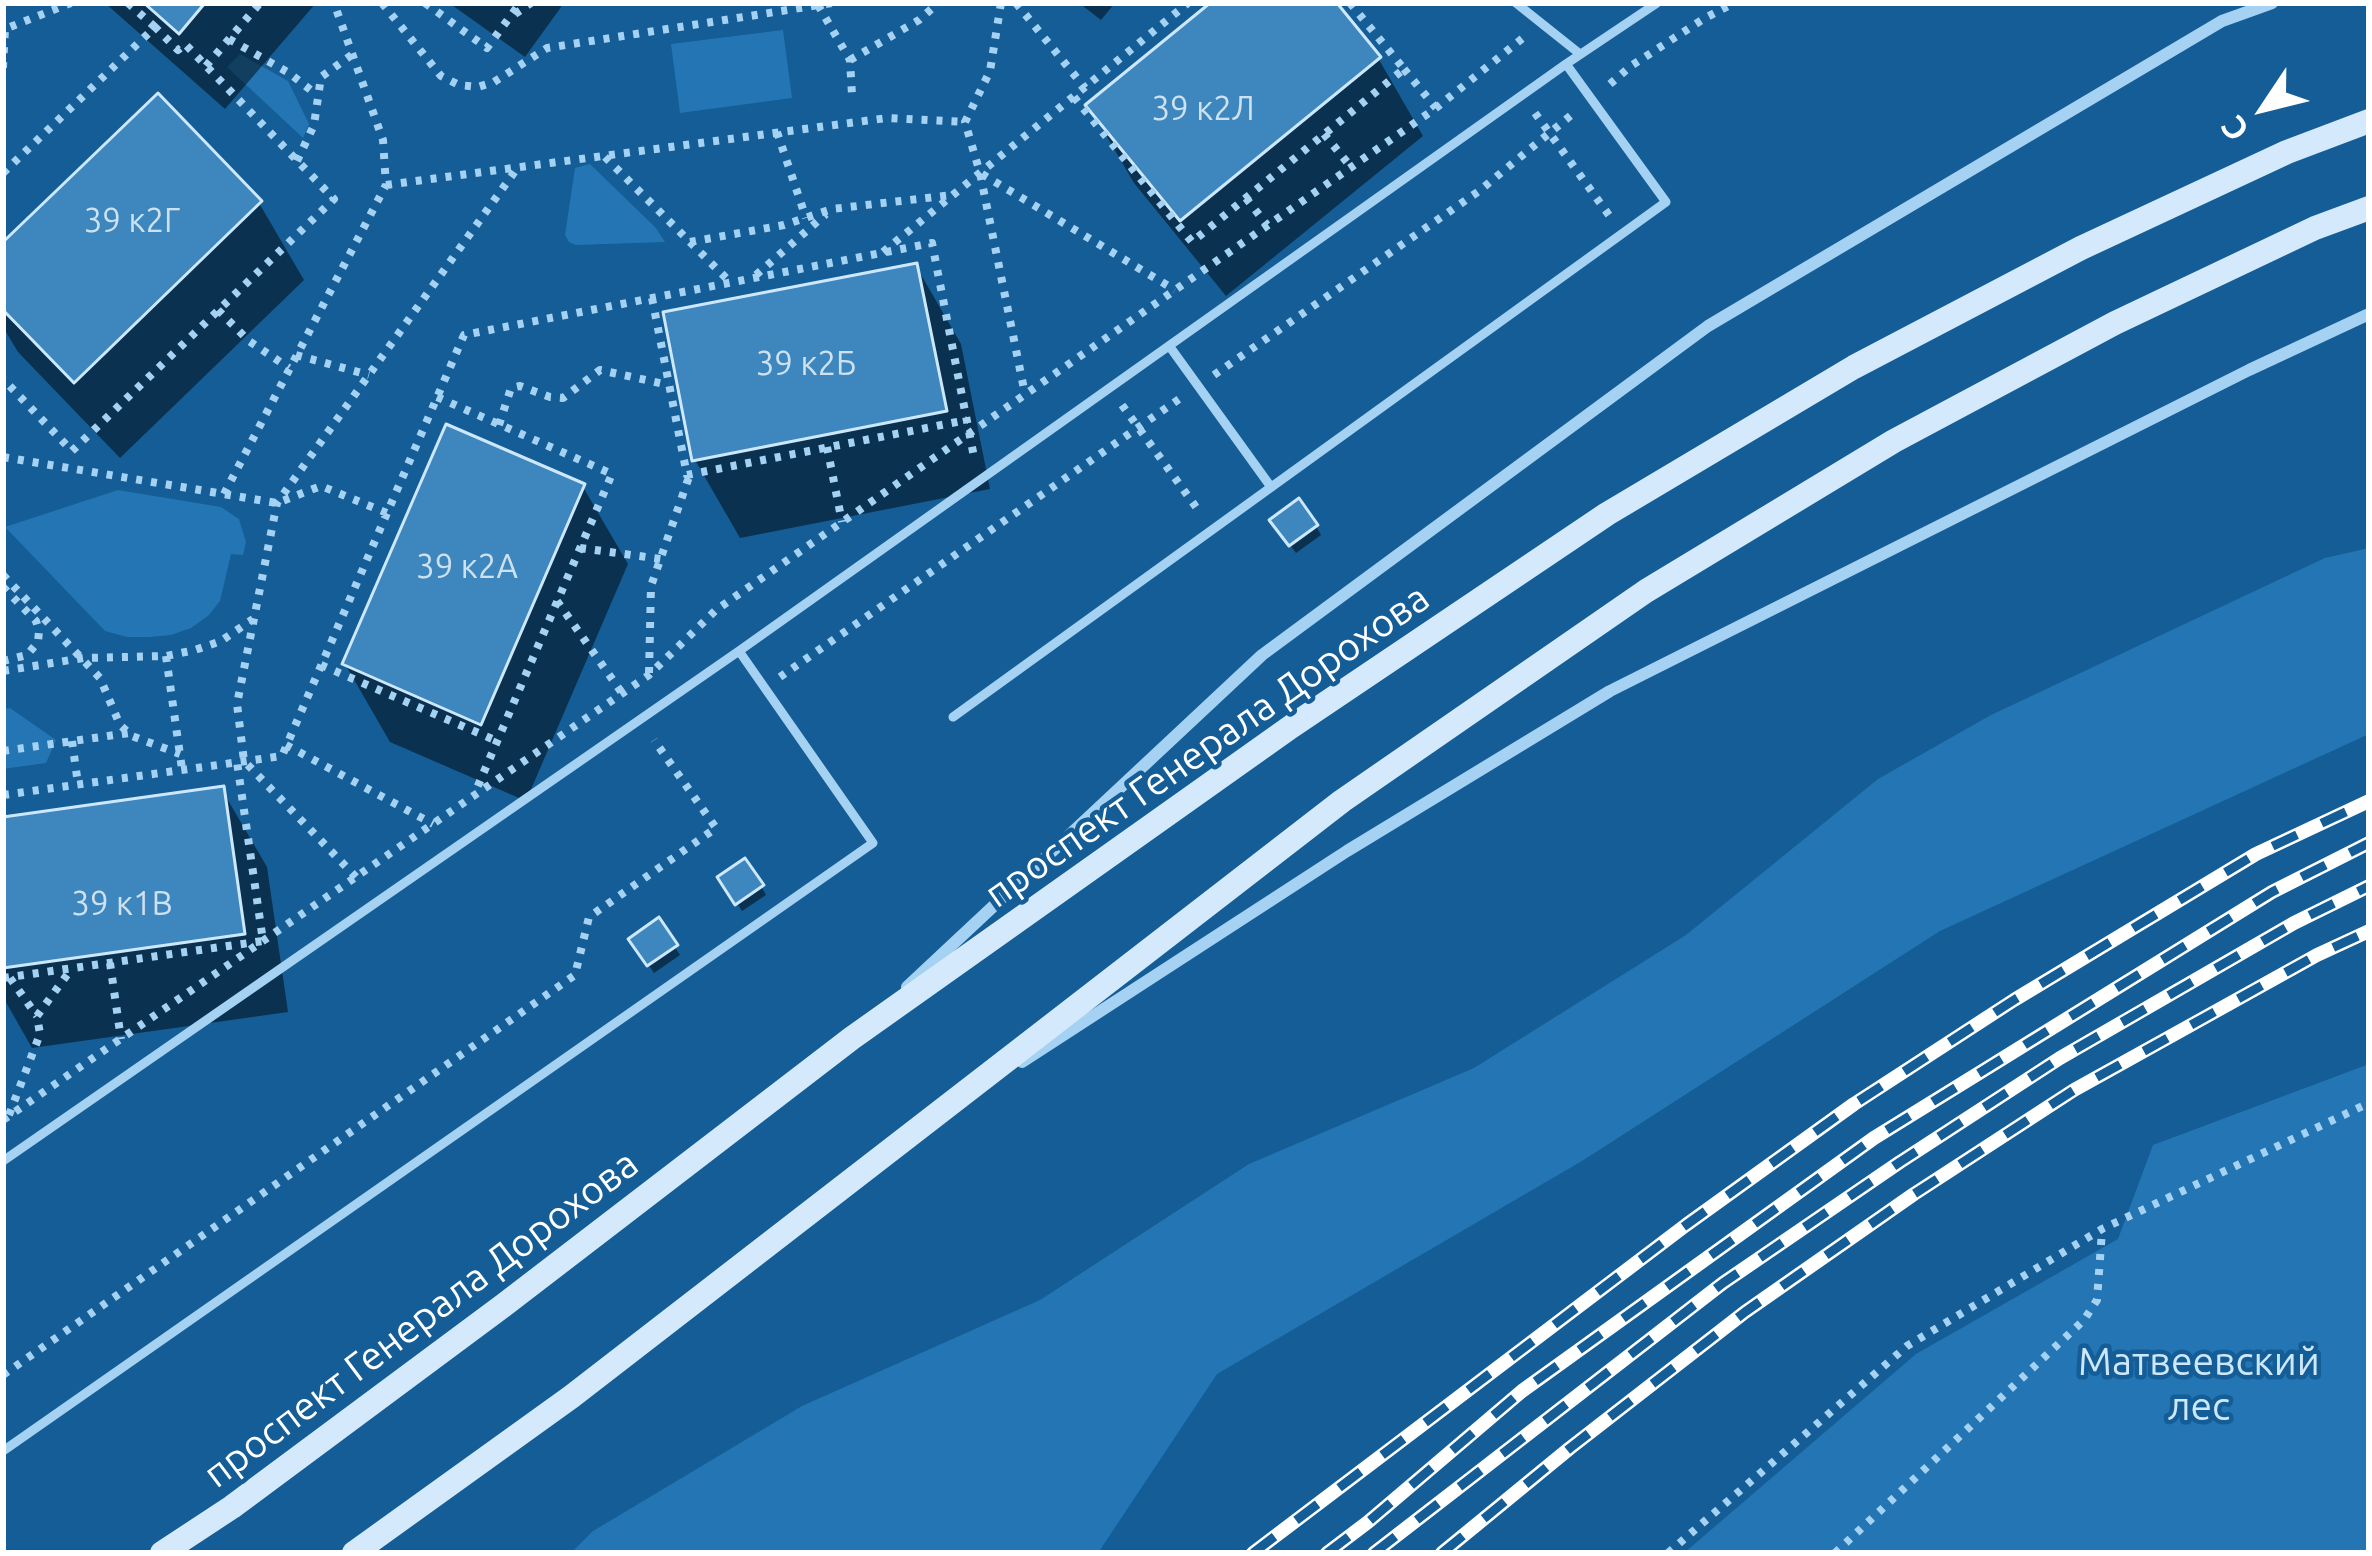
<!DOCTYPE html>
<html>
<head>
<meta charset="utf-8">
<style>
	body { margin:0 }
	#map { position:relative; width:2372px; height:1556px; overflow:hidden; background:#145d96; font-family:Ubuntu,sans-serif }
	canvas { display:block }
	.frame { position:absolute; inset:0; border:6px solid #fff; pointer-events:none }
	.north { position:absolute; left:2204px; top:48px; width:120px; height:120px; -webkit-text-stroke:9px #145d96; paint-order:stroke; rotate:235deg; font-size:33px; font-weight:700; line-height:48px; text-align:center; color:#fff }
	.north::after { content:''; display:block; margin:auto; width:42px; height:54px; background:#fff; clip-path:polygon(50% 0,100% 100%,50% 72%,0 100%) }
</style>
</head>
<body>
<div id="map">
<canvas width="2372" height="1556"></canvas>
<div class="frame"></div>
<div class="north">С</div>
</div>
<script>
const c = document.querySelector('canvas').getContext('2d');
c.lineJoin = 'round';
function paint(path, color) { c.fillStyle = color; c.fill(path, 'evenodd'); }
const shape = rows => new Path2D(rows.map(r => 'M' + r).join(''));
function trace(path, color, width, dash) { c.strokeStyle = color; c.lineWidth = width; c.lineCap = dash ? 'butt' : 'round'; c.setLineDash(dash || []); c.stroke(path); }
function drawText(font, color, halo, rows, align = 'center') {
  c.font = font + ' Ubuntu,sans-serif'; c.lineWidth = 9; c.setLineDash([]); c.textBaseline = 'middle'; c.strokeStyle = halo; c.fillStyle = color; for (const [text, x, y, turn = 0] of rows) {
    c.save(); c.translate(x, y); c.rotate((+turn || 0) * Math.PI / 180); c.textAlign = isNaN(turn) ? turn : align; if (halo) c.strokeText(text, 0, 0); c.fillText(text, 0, 0); c.restore();
  }
}
paint(shape([
	[783,30,792,98,680,113,671,44],
	[240,54,288,81,309,124,303,138,227,67],
	[590,164,656,228,665,242,576,245,569,242,565,235,575,168],
	[118,490,221,507,239,519,246,542,243,555,231,554,220,601,208,616,191,628,171,635,150,637,127,637,105,631,5,527],
	[2369,548,2369,734,1940,931,1582,1161,1217,1374,1098,1553,571,1553,593,1531,802,1406,1040,1300,1249,1164,1474,1068,1686,935,1878,779,1991,715,2325,558],
	[10,708,56,740,46,763,3,769,3,709],
	[2369,1064,2369,1553,1684,1553,1916,1354,2118,1239,2153,1145]
]), '#2376b3');
paint(shape([
	[105,3,316,3,225,109],
	[449,3,564,3,525,57],
	[1079,3,1115,3,1101,20],
	[1214,3,1333,3,1378,58,1423,136,1226,296,1134,183,1089,106],
	[259,203,304,280,120,458,18,352,3,327,3,246],
	[916,266,961,344,990,489,740,538,695,460],
	[583,487,628,564,526,801,390,742,345,664],
	[1316,526,1321,535,1296,553,1278,529],
	[222,790,267,867,288,1012,32,1048,3,997,3,820],
	[721,878,761,886,766,895,742,911],
	[658,921,680,955,654,973,637,948]
]), '#0007');
const building = shape([
	[144,3,205,3,179,34,144,3],
	[1210,3,1337,3,1381,57,1180,221,1085,105,1210,3],
	[158,93,262,201,74,383,3,310,3,242,158,93],
	[917,263,947,411,692,461,663,312,917,263],
	[446,424,585,484,481,725,342,664,446,424],
	[1299,498,1318,525,1289,546,1269,520,1299,498],
	[224,786,245,934,3,968,3,817,224,786],
	[745,858,764,885,735,905,717,877,745,858],
	[659,917,678,945,647,966,628,939,659,917]
]);
paint(building, '#3d86be');
trace(building, '#cde8fd', 3);
trace(shape([
	[128,3,155,27],
	[382,3,441,76,459,85,478,87,494,82,547,48,832,3],
	[425,3,487,48,520,3],
	[1001,3,990,71,965,122,980,173,1025,394],
	[1016,3,1085,88],
	[818,5,850,60,852,95],
	[515,14,531,3],
	[229,39,289,73,317,95],
	[850,60,919,20,938,3],
	[206,66,260,3],
	[3,68,5,29,71,3],
	[1404,69,1436,108],
	[1610,84,1631,66,1705,18,1734,3],
	[1074,97,1192,242,1404,69,1350,3],
	[1535,113,1611,218],
	[777,132,806,218],
	[1324,134,1351,167],
	[605,157,730,282],
	[297,161,314,125,321,77,353,54],
	[3,173,155,27,178,50,185,44,334,199,72,451,3,379],
	[982,174,1175,290],
	[386,185,887,118,965,122],
	[1246,198,1267,225],
	[690,242,784,225,832,209,952,195],
	[883,252,1188,3],
	[756,275,826,214],
	[652,298,687,475,967,420],
	[218,310,249,341,289,368],
	[296,355,369,375],
	[1214,375,1479,191,1575,112],
	[437,397,612,474,474,795],
	[1122,405,1201,514],
	[499,425,511,388,520,386,550,397,563,398,600,370,669,385],
	[827,447,842,522],
	[3,457,277,503,321,486,387,513],
	[224,494,386,185,383,140,334,3],
	[580,548,661,559],
	[3,575,100,678,120,725,132,736,180,754],
	[3,587,36,621,39,631,38,642,27,655,3,661],
	[557,601,622,693],
	[166,656,182,769],
	[321,665,497,741],
	[3,671,83,658,166,656,195,650,221,641,253,619],
	[649,673,651,586,690,474],
	[780,677,1182,397],
	[72,741,78,784],
	[286,745,433,824],
	[3,751,129,733],
	[3,795,282,756,464,335,932,243,974,457],
	[356,877,244,761,237,704,277,503,518,167],
	[110,963,121,1039],
	[3,978,263,941,237,762],
	[10,978,37,1016],
	[9,1115,40,1034,37,1016,72,968],
	[3,1120,649,675,716,610,1436,108,1523,38],
	[3,1375,575,975,589,917,716,828,654,740],
	[1668,1553,1907,1346,2102,1229,2369,1103],
	[1835,1553,2084,1320,2097,1300,2102,1231]
]), '#a5d1f2', 8, [6, 9]);
trace(shape([
	[1516,3,1580,54],
	[1170,347,1271,487],
	[953,717,1666,202,1566,64],
	[3,1161,739,651,1566,64,1657,3],
	[3,1451,873,843,739,651]
]), '#a5d1f2', 9);
trace(shape([
	[907,987,1262,655,1708,326,2222,21,2272,3],
	[1022,1062,1347,851,1610,691,2249,370,2369,314]
]), '#a5d1f2', 12);
trace(shape([
	[162,1553,232,1507,504,1305,852,1038,1292,726,1607,514,1854,367,2081,248,2287,152,2369,121],
	[354,1553,571,1397,1342,801,1646,591,1894,441,2115,323,2315,228,2369,208]
]), '#d4eafc', 24);
const rail = shape([
	[1253,1553,1686,1225,1854,1104,2014,1000,2256,854,2369,801],
	[1327,1553,1368,1522,1522,1391,1874,1138,2272,892,2369,843],
	[1374,1553,1723,1283,1900,1162,2060,1058,2294,923,2369,886],
	[1442,1553,1570,1448,1745,1312,1914,1194,2074,1090,2317,955,2369,931]
]);
trace(rail, '#fff', 14);
trace(rail, '#145d96', 9, [27]);
drawText('33px', '#cee1ef', null, [
	["39 к2Л",1203,109],
	["39 к2Г",132,221],
	["39 к2Б",806,364],
	["39 к2А",467,567],
	["39 к1В",122,904]
]);
drawText('39px', '#fff', '#145d96', [
	["проспект Генерала Дорохова",1207,746,-35],
	["проспект Генерала Дорохова",421,1319,-37]
]);
drawText('39px', '#cde8fd', '#145d96', [
	["Матвеевский",2199,1362],
	["лес",2199,1407]
]);
</script>
</body>
</html>
